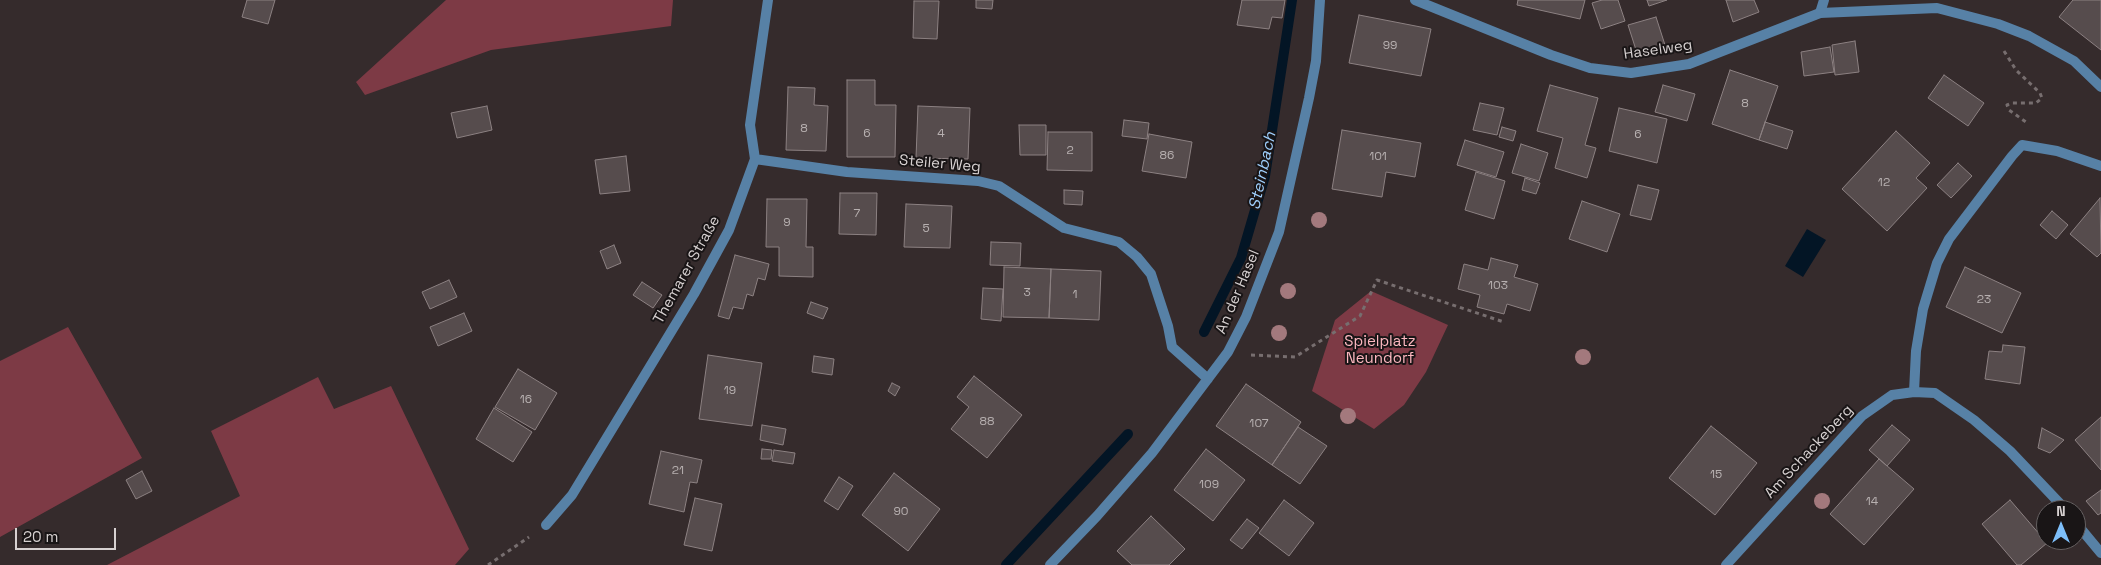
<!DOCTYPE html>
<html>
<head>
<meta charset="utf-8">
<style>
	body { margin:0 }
	#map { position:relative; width:2101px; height:565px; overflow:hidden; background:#352b2c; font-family:"Space Grotesk",sans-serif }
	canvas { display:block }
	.north { position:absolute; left:2036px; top:500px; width:50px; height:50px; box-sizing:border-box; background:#191516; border:1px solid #656061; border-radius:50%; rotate:0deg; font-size:14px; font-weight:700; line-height:20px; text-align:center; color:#d7d1d1 }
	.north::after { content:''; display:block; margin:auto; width:18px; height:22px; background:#7dbef9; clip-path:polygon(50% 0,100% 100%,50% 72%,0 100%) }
	.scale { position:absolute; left:15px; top:528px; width:101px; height:22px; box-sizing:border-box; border:2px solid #d7d1d1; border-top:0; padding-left:6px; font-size:15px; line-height:18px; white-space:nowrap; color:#d7d1d1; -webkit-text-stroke:4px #191516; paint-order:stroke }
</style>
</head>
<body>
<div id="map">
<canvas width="2101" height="565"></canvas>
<div class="north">N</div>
<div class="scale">20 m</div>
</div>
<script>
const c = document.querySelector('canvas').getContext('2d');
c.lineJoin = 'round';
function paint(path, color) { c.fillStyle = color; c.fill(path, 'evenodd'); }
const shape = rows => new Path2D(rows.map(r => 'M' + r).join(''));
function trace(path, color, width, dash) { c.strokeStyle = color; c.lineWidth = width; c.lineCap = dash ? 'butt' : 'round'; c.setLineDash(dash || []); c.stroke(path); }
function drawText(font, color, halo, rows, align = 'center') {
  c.font = font + ' "Space Grotesk",sans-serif'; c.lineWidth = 4; c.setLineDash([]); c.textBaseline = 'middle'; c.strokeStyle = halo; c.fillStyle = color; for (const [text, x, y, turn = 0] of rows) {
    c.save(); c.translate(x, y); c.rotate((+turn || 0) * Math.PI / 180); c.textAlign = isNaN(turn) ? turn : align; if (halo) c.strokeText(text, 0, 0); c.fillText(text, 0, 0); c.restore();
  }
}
paint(shape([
	[446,0,673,0,671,26,491,50,365,95,356,82],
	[1371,291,1448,325,1426,372,1404,405,1374,429,1312,391,1335,320],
	[68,327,142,458,0,537,0,361],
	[318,377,334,409,391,386,469,549,455,565,107,565,240,496,211,431]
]), '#7d3a45');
paint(shape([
	[1807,229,1826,240,1803,277,1785,266]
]), '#031525');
trace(shape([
	[1204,332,1241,258,1265,176,1292,0],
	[1006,565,1128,434]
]), '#031525', 10);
const building = shape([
	[247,0,275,0,268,24,242,17,247,0],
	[976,0,993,0,992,9,976,8,976,0],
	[1242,0,1285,0,1282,18,1272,17,1269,29,1237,25,1242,0],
	[1518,0,1585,0,1580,19,1517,5,1518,0],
	[1602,0,1618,0,1625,21,1601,29,1592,3,1602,0],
	[1647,0,1667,0,1649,6,1647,0],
	[1726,0,1754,0,1759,12,1733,22,1726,0],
	[2073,0,2101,0,2101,50,2059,17,2073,0],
	[914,1,939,1,937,39,913,38,914,1],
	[1359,15,1431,29,1421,76,1349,63,1359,15],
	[1656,17,1665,45,1637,53,1628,25,1656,17],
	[1855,41,1859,72,1835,75,1832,45,1855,41],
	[1830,47,1834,72,1804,76,1801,52,1830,47],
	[1730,70,1778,86,1759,140,1712,124,1730,70],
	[1944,75,1984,103,1968,126,1928,98,1944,75],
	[847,80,875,80,875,105,896,105,895,157,847,157,847,80],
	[1550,85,1598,98,1585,145,1596,148,1587,178,1555,168,1563,138,1537,131,1550,85],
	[1663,85,1695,94,1687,121,1655,112,1663,85],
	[788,87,815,88,814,105,828,106,826,151,786,150,788,87],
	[1480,103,1504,108,1497,135,1473,130,1480,103],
	[487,106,492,130,457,138,451,113,487,106],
	[918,106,970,108,968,159,916,158,918,106],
	[1619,108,1667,119,1657,163,1609,151,1619,108],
	[1124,120,1149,123,1147,139,1122,136,1124,120],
	[1765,122,1793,131,1787,149,1759,140,1765,122],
	[1019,125,1046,125,1046,155,1020,155,1019,125],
	[1502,127,1516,131,1513,141,1499,137,1502,127],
	[1342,130,1421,143,1415,177,1386,172,1382,197,1332,189,1342,130],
	[1896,131,1930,163,1916,178,1927,188,1887,231,1842,189,1896,131],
	[1048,132,1092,132,1092,171,1047,170,1048,132],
	[1149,134,1192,142,1186,178,1142,171,1149,134],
	[1465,140,1504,152,1496,177,1457,165,1465,140],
	[1521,144,1548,153,1539,181,1512,173,1521,144],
	[626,156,630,191,600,194,595,160,626,156],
	[1958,163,1972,176,1951,198,1937,185,1958,163],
	[1476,172,1505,181,1494,219,1465,210,1476,172],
	[1525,178,1540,183,1536,194,1522,190,1525,178],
	[1638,185,1659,190,1651,220,1630,215,1638,185],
	[1064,190,1083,191,1082,205,1064,204,1064,190],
	[840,193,877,193,876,235,839,234,840,193],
	[2100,198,2101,253,2097,257,2070,234,2100,198],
	[767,199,807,199,806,247,813,247,813,277,779,276,779,247,766,247,767,199],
	[1582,201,1620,214,1607,252,1569,239,1582,201],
	[906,204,952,206,950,248,904,247,906,204],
	[2052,211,2068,225,2056,239,2040,225,2052,211],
	[991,242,1021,243,1020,266,990,265,991,242],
	[614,245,621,263,607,269,600,251,614,245],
	[735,255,769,264,765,280,758,278,753,296,747,294,743,309,733,307,729,319,718,316,735,255],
	[1491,258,1518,265,1514,277,1538,284,1530,311,1507,304,1504,314,1477,307,1480,295,1458,289,1464,264,1488,270,1491,258],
	[1004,267,1051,269,1049,318,1003,317,1004,267],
	[1965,267,2021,293,2002,333,1946,307,1965,267],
	[1051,269,1101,271,1099,320,1049,318,1051,269],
	[449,280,457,297,430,309,422,292,449,280],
	[642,282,662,295,653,308,633,295,642,282],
	[983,288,1003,289,1001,321,981,319,983,288],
	[811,302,828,308,823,319,807,313,811,302],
	[464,313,472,331,438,346,430,327,464,313],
	[2003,345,2025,347,2020,384,1985,379,1989,351,2002,352,2003,345],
	[708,355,762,363,752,426,699,419,708,355],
	[814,356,834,359,832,375,812,372,814,356],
	[518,369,557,393,535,430,495,407,518,369],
	[974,376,1022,415,987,458,951,429,969,407,957,397,974,376],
	[892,383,900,387,895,396,888,391,892,383],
	[1246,384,1301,422,1272,465,1216,426,1246,384],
	[494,408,532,432,513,462,476,439,494,408],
	[2101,417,2101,470,2075,440,2101,417],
	[762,425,786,429,783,445,760,440,762,425],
	[1892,425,1910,440,1887,466,1869,450,1892,425],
	[1711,426,1757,463,1715,515,1669,478,1711,426],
	[1298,427,1327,446,1300,484,1272,465,1298,427],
	[2042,428,2064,440,2050,453,2038,448,2042,428],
	[762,449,772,450,771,459,761,459,762,449],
	[1206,449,1245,480,1213,521,1174,490,1206,449],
	[774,450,795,453,793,464,772,461,774,450],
	[661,451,702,460,697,483,690,482,684,512,649,504,661,451],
	[1879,459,1914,489,1864,545,1830,514,1879,459],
	[142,471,152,491,136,499,126,480,142,471],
	[894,473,940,509,908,551,862,515,894,473],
	[839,477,853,486,838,510,824,501,839,477],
	[2101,490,2101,513,2098,515,2086,501,2101,490],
	[695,498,722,504,712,551,684,545,695,498],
	[1284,500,1314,523,1289,556,1259,533,1284,500],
	[2010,500,2047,543,2021,565,2017,565,1982,524,2010,500],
	[1151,516,1185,549,1169,565,1132,565,1117,551,1151,516],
	[1247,519,1259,528,1242,549,1230,540,1247,519]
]);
paint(building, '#564c4d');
trace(building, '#8c8182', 1);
trace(shape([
	[2004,51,2016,70,2040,93,2042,98,2036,103,2012,103,2007,105,2009,110,2026,122],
	[1251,355,1295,357,1360,316,1377,280,1504,322],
	[488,565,529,537]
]), '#776e6f', 3, [4, 4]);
trace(shape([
	[1820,13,1824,0],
	[1914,392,1916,351,1923,309,1937,263,1949,239,2012,156,2022,145,2057,151,2101,166]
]), '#5781a6', 10);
trace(shape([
	[1415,0,1551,55,1590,68,1631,73,1689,64,1820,13,1937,8,1998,24,2029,36,2074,61,2101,87],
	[755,159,847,172,978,181,999,186,1064,228,1119,242,1137,257,1151,274,1168,326,1172,347,1208,379],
	[2076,523,2101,553],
	[546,525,572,495,694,294,729,230,755,159,750,125,768,0],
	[1050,565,1097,516,1152,453,1228,352,1246,317,1279,232,1309,98,1316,61,1320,0],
	[1726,565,1862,416,1892,395,1914,392,1935,393,1974,420,2010,451,2066,510]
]), '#5781a6', 10);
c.fillStyle = '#a3797d';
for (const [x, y] of [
	[1319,220],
	[1288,291],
	[1279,333],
	[1583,357],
	[1348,416],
	[1822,501]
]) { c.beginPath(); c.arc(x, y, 8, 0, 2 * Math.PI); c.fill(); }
drawText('12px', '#b7b0b0', null, [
	["99",1390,46],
	["8",1745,104],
	["8",804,129],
	["6",867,134],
	["4",941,134],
	["6",1638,135],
	["2",1070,151],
	["86",1167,156],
	["101",1378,157],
	["12",1884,183],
	["7",857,214],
	["9",787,223],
	["5",926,229],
	["103",1498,286],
	["3",1027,293],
	["1",1075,295],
	["23",1984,300],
	["19",730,391],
	["16",526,400],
	["88",987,422],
	["107",1259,424],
	["21",678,471],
	["15",1716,475],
	["109",1209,485],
	["14",1872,502],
	["90",901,512]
]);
drawText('15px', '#d7d1d1', '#191516', [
	["Haselweg",1658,50,-8],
	["Steiler Weg",940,164,5],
	["Themarer Straße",687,270,-61],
	["An der Hasel",1238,292,-67],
	["Am Schackeberg",1809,452,-47]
]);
drawText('15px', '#fdb8c0', '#191516', [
	["Spielplatz",1380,342],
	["Neundorf",1380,359]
]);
drawText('italic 16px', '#9fcffc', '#191516', [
	["Steinbach",1263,171,-78]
]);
</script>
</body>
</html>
